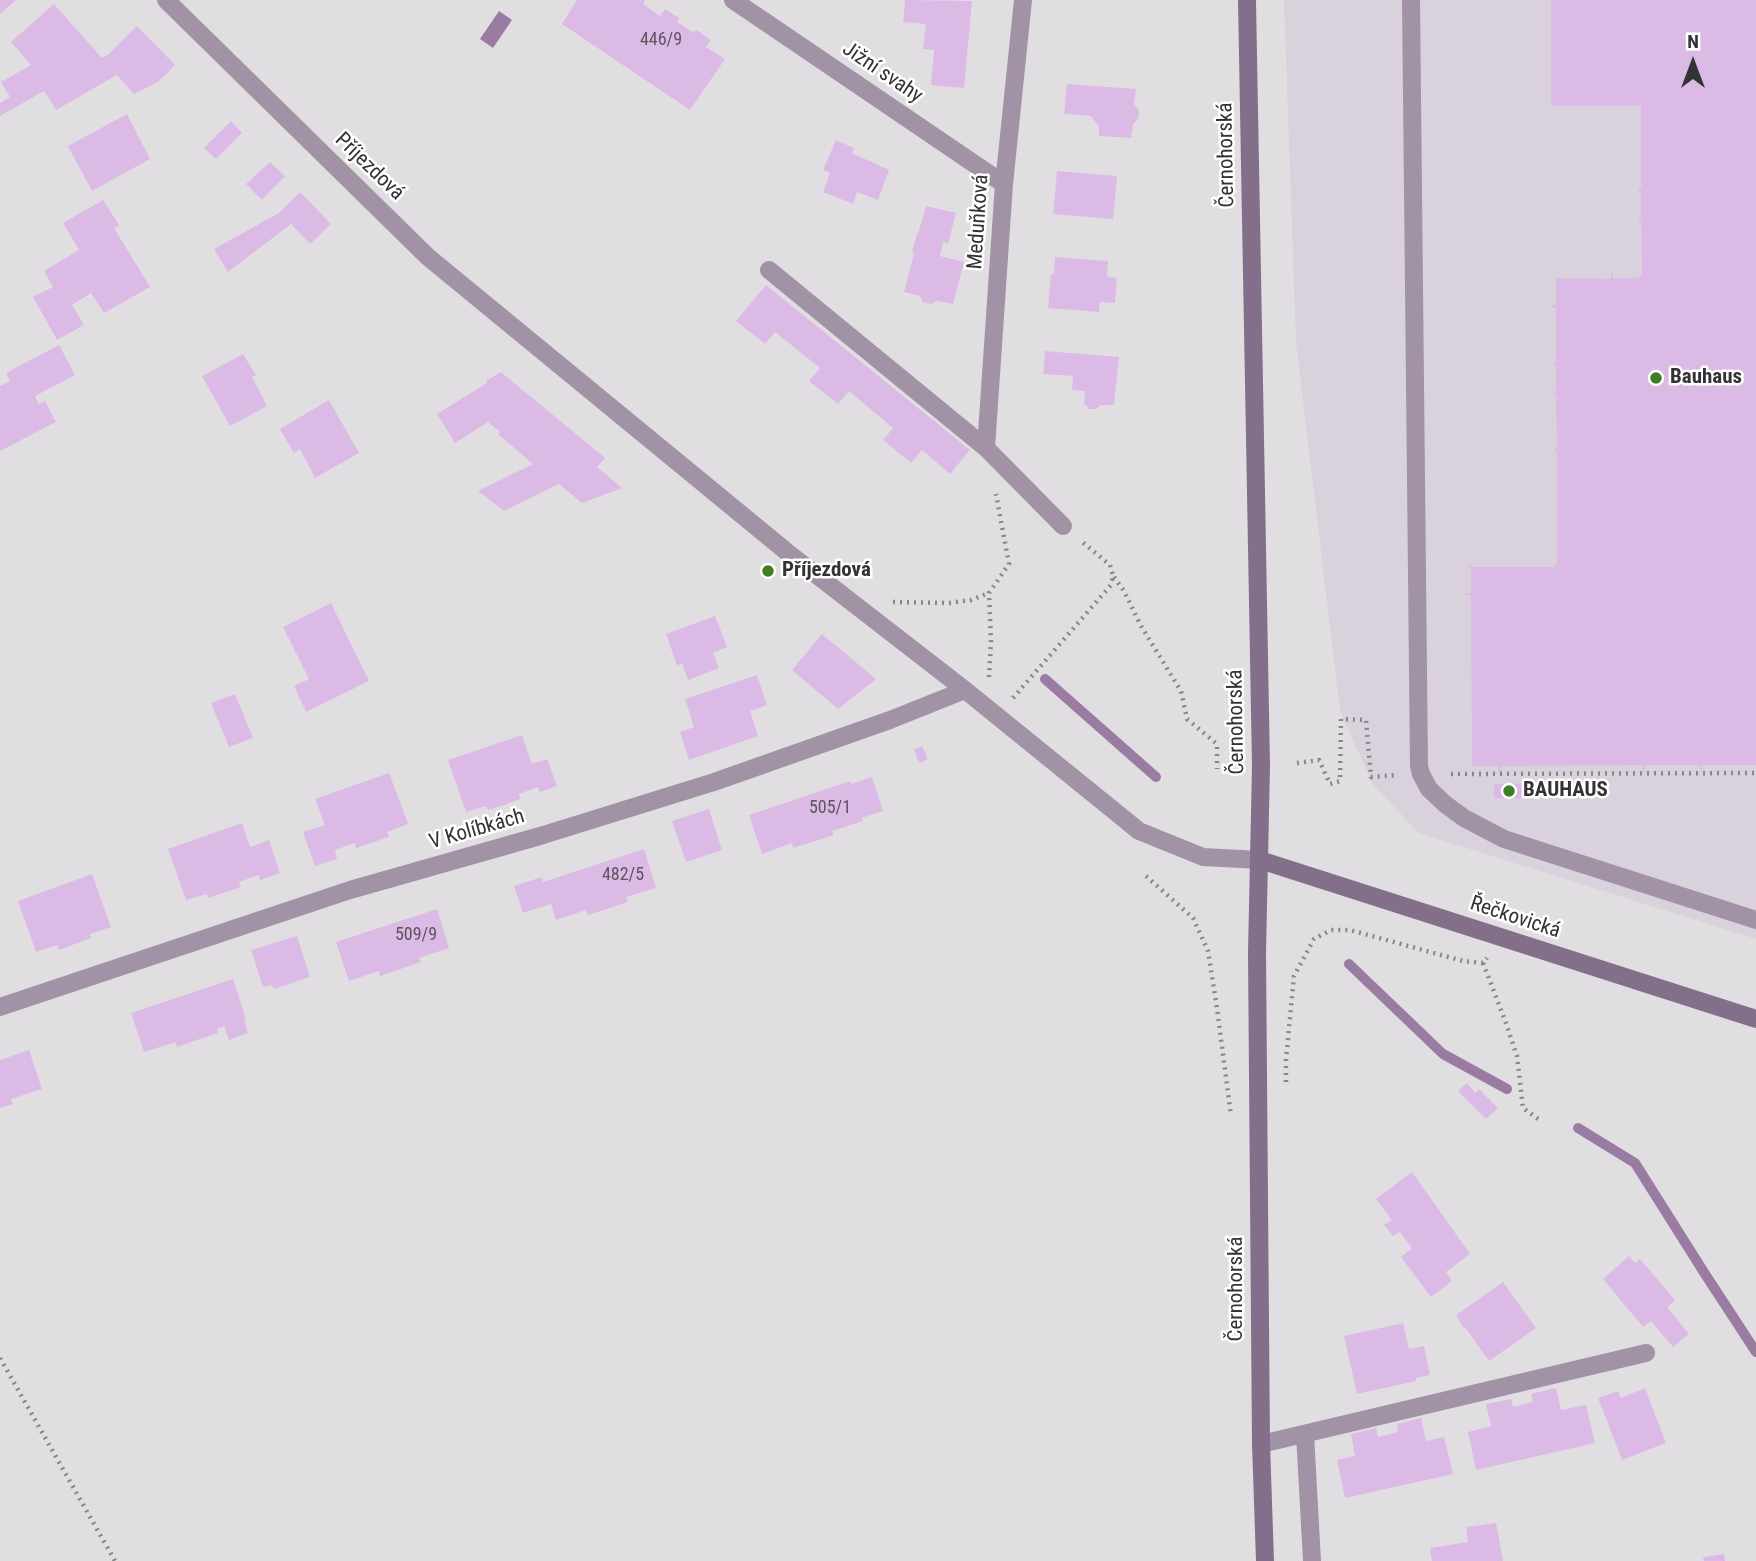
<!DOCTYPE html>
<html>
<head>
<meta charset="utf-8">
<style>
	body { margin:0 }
	#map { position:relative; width:1756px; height:1561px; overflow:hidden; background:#e1dee2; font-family:"Roboto Condensed",sans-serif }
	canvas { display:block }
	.north { position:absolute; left:1658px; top:28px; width:70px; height:70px; -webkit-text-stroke:5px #fff; paint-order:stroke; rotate:0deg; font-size:19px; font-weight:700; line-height:28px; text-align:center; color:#333234 }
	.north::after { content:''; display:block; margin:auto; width:24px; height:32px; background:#333234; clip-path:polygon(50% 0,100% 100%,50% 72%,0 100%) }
</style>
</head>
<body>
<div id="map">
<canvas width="1756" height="1561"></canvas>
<div class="north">N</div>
</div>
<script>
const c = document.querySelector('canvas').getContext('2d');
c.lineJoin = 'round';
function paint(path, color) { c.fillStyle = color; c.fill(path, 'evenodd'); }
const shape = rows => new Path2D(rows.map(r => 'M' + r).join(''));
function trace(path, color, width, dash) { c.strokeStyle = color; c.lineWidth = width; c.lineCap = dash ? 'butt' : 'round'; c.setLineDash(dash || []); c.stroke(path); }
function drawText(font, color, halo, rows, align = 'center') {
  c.font = font + ' "Roboto Condensed",sans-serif'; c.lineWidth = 5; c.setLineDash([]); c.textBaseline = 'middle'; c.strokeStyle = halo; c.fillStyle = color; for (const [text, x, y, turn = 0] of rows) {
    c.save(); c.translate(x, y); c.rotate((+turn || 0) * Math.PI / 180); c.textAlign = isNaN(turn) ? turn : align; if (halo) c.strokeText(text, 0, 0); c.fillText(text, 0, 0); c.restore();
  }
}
paint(shape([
	[1284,0,1756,0,1756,939,1419,833,1373,785,1340,711,1296,342]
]), '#d9d1db');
paint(shape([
	[499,11,512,20,493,48,480,39]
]), '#9a7ca3');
trace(shape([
	[1045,679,1156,777],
	[1349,964,1443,1054,1507,1089],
	[1578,1128,1635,1163,1705,1274,1756,1352]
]), '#9a7ca3', 10);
paint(shape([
	[0,0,16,0,0,14],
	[577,0,645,0,643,4,660,16,665,9,679,18,677,22,693,32,697,30,711,40,706,47,725,59,690,110,562,24],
	[905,0,972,1,964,88,931,85,934,50,923,49,926,24,903,22],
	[1551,0,1756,0,1756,765,1702,765,1702,771,1701,771,1700,765,1645,765,1645,771,1643,771,1642,765,1501,766,1501,772,1499,772,1498,766,1472,766,1471,596,1464,594,1471,593,1471,567,1469,567,1468,565,1472,565,1472,567,1555,567,1555,564,1557,564,1557,452,1555,452,1555,449,1557,449,1556,394,1554,394,1554,391,1556,391,1556,365,1554,365,1554,362,1556,362,1556,308,1549,306,1556,305,1556,278,1611,279,1611,272,1612,272,1613,278,1639,278,1639,276,1642,276,1642,249,1639,249,1639,247,1642,247,1641,221,1639,221,1639,218,1641,218,1641,192,1639,192,1639,189,1641,189,1641,106,1551,106],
	[54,4,102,58,109,54,137,26,175,65,158,82,134,94,117,75,56,110,44,91,0,116,0,103,10,97,1,82,31,65,11,42],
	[1067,84,1136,89,1134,104,1139,111,1138,119,1133,124,1131,138,1099,136,1099,127,1091,116,1064,114],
	[127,114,150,159,92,191,68,146],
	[231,121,242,133,216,159,204,148],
	[836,140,854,148,852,153,889,170,878,200,857,192,853,204,823,192,830,173,823,170],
	[270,162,285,176,262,200,246,184],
	[1057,171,1117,176,1113,219,1053,214],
	[300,192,331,224,310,244,291,224,228,272,214,249,279,213],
	[103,200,119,225,114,228,150,287,104,313,91,293,72,305,84,325,57,340,33,297,53,287,44,271,79,250,63,223],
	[926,206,956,213,948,244,943,242,940,256,964,262,953,304,937,301,931,304,923,302,920,296,904,292,914,253,912,252,917,233,918,234],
	[1055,257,1108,261,1107,277,1117,278,1115,303,1100,302,1099,312,1048,308,1051,274,1054,274],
	[766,285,970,450,950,474,922,450,911,463,883,440,893,428,849,391,838,404,809,381,820,368,775,332,765,344,736,321],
	[59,345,75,375,35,396,39,404,45,401,56,422,0,451,0,386,10,381,6,373],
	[1045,351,1119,357,1114,405,1101,405,1096,409,1089,409,1084,403,1085,391,1072,390,1073,376,1043,374],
	[243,354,256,375,252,377,267,406,230,426,202,376],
	[501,372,605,458,597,467,622,488,582,503,559,484,504,511,478,491,533,464,498,434,500,432,488,422,455,443,437,414,487,383,486,381],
	[329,400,359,453,315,478,300,449,294,453,280,429],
	[331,603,369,681,306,712,294,686,309,679,283,627],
	[715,616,727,647,713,653,719,668,688,680,682,664,677,665,666,634],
	[822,634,876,679,838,709,792,670],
	[757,675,767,705,750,711,758,736,689,760,680,732,694,727,685,699],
	[235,694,253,738,229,747,211,703],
	[522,735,532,764,547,759,557,786,540,792,538,787,519,794,520,799,504,805,488,810,486,806,466,812,448,760],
	[922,746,928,759,919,763,914,750],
	[389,773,408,824,387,832,389,837,356,848,355,843,335,850,337,859,315,866,303,832,325,825,315,799],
	[872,777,883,811,862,818,863,821,832,831,834,835,793,848,792,843,762,854,749,815,850,781,851,784],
	[1523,783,1523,798,1494,798,1494,784],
	[709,809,722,850,686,862,672,821],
	[242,823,250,847,269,840,280,873,260,880,259,875,239,882,241,887,208,898,207,894,186,900,168,849],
	[644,849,656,888,626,897,628,902,588,915,586,910,556,920,551,904,523,913,514,886,542,877,543,882],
	[92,874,111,927,90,934,91,938,59,950,57,945,36,952,18,901],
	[437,909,449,948,419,958,421,962,380,976,379,971,349,981,336,942],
	[297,936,310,977,274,989,272,985,263,987,251,950],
	[233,979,246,1019,244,1020,248,1033,229,1040,224,1026,217,1029,218,1033,197,1040,177,1047,176,1042,144,1052,131,1013],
	[29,1050,42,1089,11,1099,13,1104,0,1108,0,1060],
	[1467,1083,1475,1093,1479,1089,1498,1108,1486,1119,1458,1091],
	[1412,1172,1470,1254,1446,1272,1452,1281,1431,1297,1401,1257,1412,1248,1400,1232,1393,1236,1384,1225,1392,1220,1376,1199],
	[1629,1256,1635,1263,1640,1259,1675,1300,1667,1307,1689,1334,1673,1347,1651,1321,1643,1327,1603,1279],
	[1503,1282,1536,1328,1489,1361,1465,1327,1463,1328,1456,1315],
	[1403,1323,1409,1349,1424,1346,1430,1375,1416,1378,1416,1381,1357,1394,1344,1336],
	[1556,1388,1561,1410,1586,1405,1595,1443,1476,1470,1468,1432,1491,1426,1486,1404,1511,1399,1513,1407,1533,1402,1531,1394],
	[1645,1388,1666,1443,1622,1460,1598,1398,1618,1391,1621,1398],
	[1421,1418,1426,1441,1444,1437,1453,1474,1345,1498,1337,1460,1355,1456,1351,1434,1376,1428,1378,1437,1398,1432,1397,1424],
	[1496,1523,1503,1561,1432,1561,1430,1548,1468,1542,1466,1527],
	[1724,1554,1725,1561,1704,1561,1703,1557]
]), '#dbbbe5');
trace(shape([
	[1114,577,1124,591,1141,626,1181,691,1187,719,1217,744,1217,769],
	[893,602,949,603,971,600,989,593],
	[989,677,991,642,989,593,1009,564,996,494],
	[1013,698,1111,585,1113,576,1110,565,1081,541],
	[1297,763,1319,760,1330,784,1340,781,1341,719,1366,720,1371,777,1397,775],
	[1451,774,1756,773],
	[1146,876,1193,918,1208,951,1217,1008,1231,1116],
	[1483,963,1506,1023,1517,1056,1523,1108,1541,1121],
	[1286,1082,1286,1060,1294,976,1314,939,1331,930,1350,930,1463,961,1483,963,1487,958],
	[0,1358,115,1561]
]), '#888689', 4.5, [2, 5]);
trace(shape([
	[1411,0,1419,766,1421,774,1429,789,1445,804,1464,818,1504,839,1756,920]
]), '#a193a5', 18);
trace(shape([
	[166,0,428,257,787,552,965,690,1139,831,1203,857,1260,860],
	[733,0,1004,184],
	[1023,0,1004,184,986,448,1063,526],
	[769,270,986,448],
	[0,1007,350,890,540,836,714,782,890,720,965,690],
	[1305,1434,1312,1561],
	[1261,1444,1646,1353]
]), '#a193a5', 18);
trace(shape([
	[1247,0,1261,766,1257,953,1261,1444,1265,1561],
	[1260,860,1756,1019]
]), '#836f89', 18);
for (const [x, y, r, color] of [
	[1656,378,7,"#3d7f22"],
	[768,571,7,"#3d7f22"],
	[1509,791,7,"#3d7f22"]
]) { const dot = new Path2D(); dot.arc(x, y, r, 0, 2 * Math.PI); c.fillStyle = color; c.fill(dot); trace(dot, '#fff', 2.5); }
drawText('18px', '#5d5460', null, [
	["446/9",661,40],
	["505/1",830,808],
	["482/5",623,875],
	["509/9",416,935]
]);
drawText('21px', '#333234', '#fff', [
	["Jižní svahy",882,73,34],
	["Černohorská",1227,155,-91],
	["Příjezdová",369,167,44],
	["Meduňková",979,222,-86],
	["Černohorská",1237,722,-91],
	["V Kolíbkách",477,830,-16],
	["Řečkovická",1515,918,18],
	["Černohorská",1237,1289,-90]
]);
drawText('bold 21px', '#333234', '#fff', [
	["Bauhaus",1670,378],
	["Příjezdová",782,571],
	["BAUHAUS",1523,791]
], 'left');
</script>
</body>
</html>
